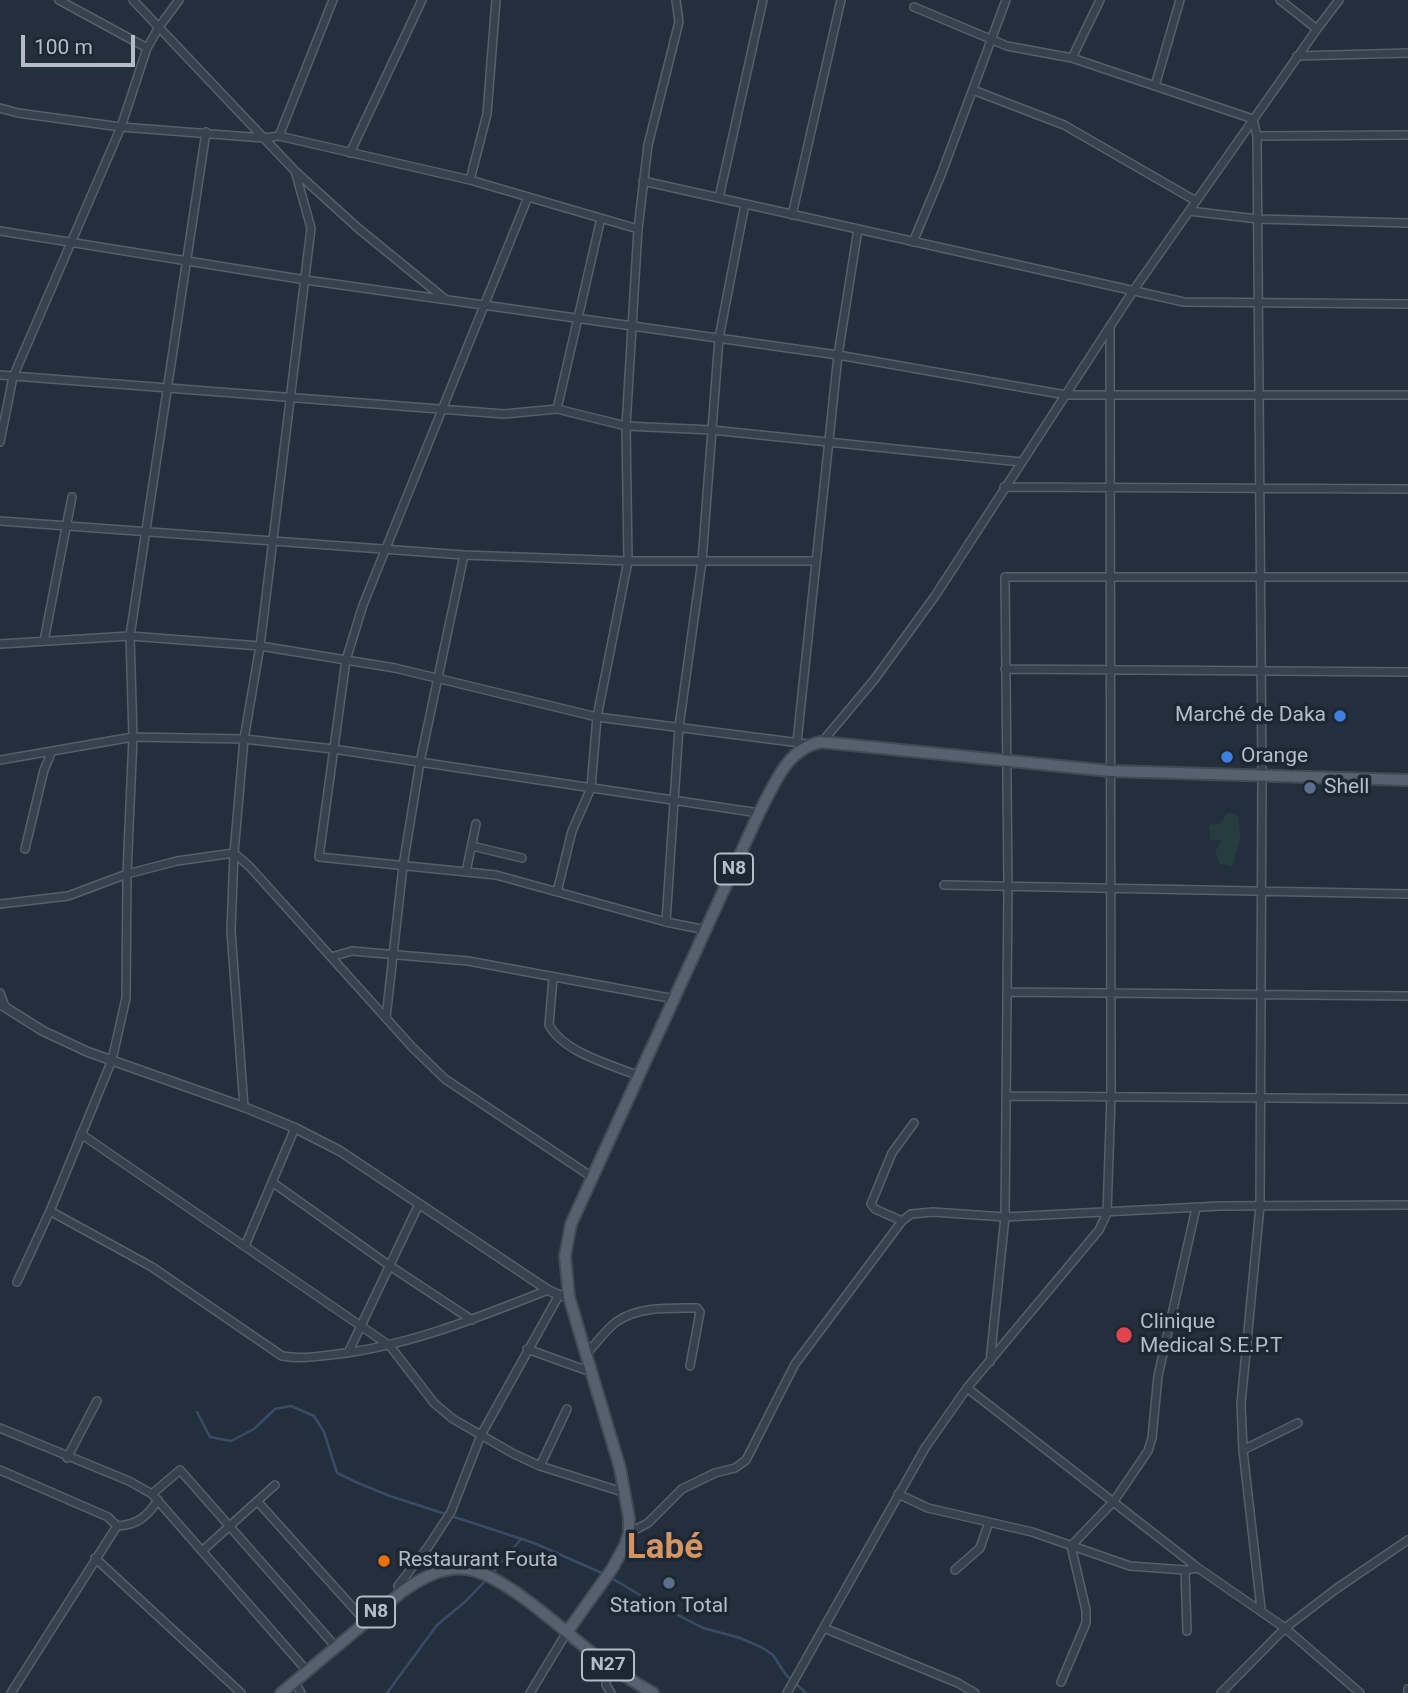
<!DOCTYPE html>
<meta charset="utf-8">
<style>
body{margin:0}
#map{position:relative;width:1408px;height:1693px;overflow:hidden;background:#242f3e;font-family:Roboto,sans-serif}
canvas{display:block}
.scale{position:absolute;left:21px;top:35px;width:114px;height:32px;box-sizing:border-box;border:4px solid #b4bcc9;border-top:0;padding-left:9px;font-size:21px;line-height:24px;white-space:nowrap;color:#b4bcc9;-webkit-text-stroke:5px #1d2633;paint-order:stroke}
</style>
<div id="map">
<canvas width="1408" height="1693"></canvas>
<div class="scale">100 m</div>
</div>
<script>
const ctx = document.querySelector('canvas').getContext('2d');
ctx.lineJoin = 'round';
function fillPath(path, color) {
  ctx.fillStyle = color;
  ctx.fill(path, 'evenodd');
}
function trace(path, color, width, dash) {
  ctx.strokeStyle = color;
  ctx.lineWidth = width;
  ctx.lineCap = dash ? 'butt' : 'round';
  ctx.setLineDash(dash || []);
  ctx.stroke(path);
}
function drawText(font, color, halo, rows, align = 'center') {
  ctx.font = font + ' Roboto,sans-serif';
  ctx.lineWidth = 7;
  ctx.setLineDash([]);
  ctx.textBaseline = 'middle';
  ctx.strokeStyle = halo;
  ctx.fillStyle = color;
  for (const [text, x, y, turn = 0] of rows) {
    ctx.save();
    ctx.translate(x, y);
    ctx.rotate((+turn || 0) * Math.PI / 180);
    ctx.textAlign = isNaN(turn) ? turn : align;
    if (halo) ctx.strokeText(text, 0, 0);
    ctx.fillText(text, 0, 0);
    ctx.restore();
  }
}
const green = new Path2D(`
 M1231 812 1239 817 1240 839 1232 867 1220 864 1215 853 1221 840H1210L1209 825 1221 823 1226 814Z`);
const stream = new Path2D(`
 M197 1412 210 1437 231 1441 254 1429 275 1409 291 1406 314 1416 324 1432 337 1473 358 1483 390 1496 534 1543 604 1574
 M492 1574 521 1539
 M610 1577 643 1597 703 1628 740 1638 761 1647 773 1655 786 1675 806 1693
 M387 1693 437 1625 466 1601 487 1579`);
const minor = new Path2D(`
 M59 0 147 48
 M133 0 295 171 359 229 445 299
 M1280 0 1317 29
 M914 7 1007 46 1072 58 1253 119 1257 136 1262 776 1260 1206 1241 1404 1243 1450 1261 1609
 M1297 56 1408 53
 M1072 58 1100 0
 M1155 86 1180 0
 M973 90 1064 125 1196 201
 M0 108 18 113 121 127 263 138 279 136 470 180 638 229
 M279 136 333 0
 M1257 136 1408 135
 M350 153 422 0
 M470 180 487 114 496 0
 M643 181 1184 302 1408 304
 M528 197 363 605 346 660 319 857 496 875 666 922 706 930
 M719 198 763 0
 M1189 211 1258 219 1408 223
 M792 215 841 0
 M0 231 306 280 838 355 1066 395H1408
 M913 242 941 175 1006 0
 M0 375 504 414 557 409 626 426 712 430 1021 462
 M557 409 601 218
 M0 442 13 377 121 127 147 48 159 27 179 0
 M1004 487 1408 489
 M0 521 464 555 628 561H816
 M44 641 72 497
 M0 644 130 636 260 646 395 668 597 717 808 744
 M1005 669 1408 672
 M797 742 838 355 858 229
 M822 742 874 680 935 596 1133 291 1317 29 1339 0
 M0 760 133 737 244 739 333 749 759 813
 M472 846 522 858
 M25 849 44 770 52 751
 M466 872 476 824
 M944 885 1408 894
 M557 892 572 831 591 788 597 717 628 561 626 426 638 229 648 145 679 22 676 0
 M0 904 68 896 127 874 177 861 234 853 250 867 412 1047 445 1079 592 1177
 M666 922 679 727 702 561 719 338 745 204
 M331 957 352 951 468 961 675 999
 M553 978 549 1025C564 1053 610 1064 639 1076
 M1007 992 1408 996
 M0 993 5 1007
 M386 1018 403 866 420 762 464 555
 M1006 1096 1408 1099
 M244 1107 231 931 234 853 244 739 260 646 311 228 295 171
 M81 1134 390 1346 434 1403 453 1419 514 1454 540 1466 626 1493
 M272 1182 390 1266 472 1320
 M50 1211 152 1267 282 1356C299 1359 313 1357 330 1355 406 1347 477 1318 548 1290
 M902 1221 875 1209 871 1204 892 1153 914 1123
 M245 1246 295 1128
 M17 1282 50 1211 112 1060 126 998 127 874 133 737 130 636 206 132
 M527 1349 591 1372
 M348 1353 419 1204
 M586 1355C595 1344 605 1331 616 1322 639 1306 670 1308 697 1308L700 1312 690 1366
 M990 1362 1005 1217 1008 887 1005 577H1408
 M967 1388 1198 1568 1285 1628 1360 1693
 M0 1428 129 1481 152 1494 307 1671
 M1243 1450 1298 1423
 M67 1458 97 1401
 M540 1466 567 1409
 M0 1470 108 1517 117 1526C137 1525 147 1517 158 1500
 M152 1494 180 1470 335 1646
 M898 1494 928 1508 1032 1532 1130 1566 1185 1570 1198 1568
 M258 1502 365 1621
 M629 1533 648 1523 682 1489 715 1473 735 1468 746 1460 795 1364 902 1221 911 1214 933 1212 1005 1217 1220 1206 1408 1205
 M202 1551 275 1485
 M95 1558 241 1693
 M955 1570 980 1548 989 1522
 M1185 1570 1187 1631
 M403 1591 398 1586 428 1547 451 1512 481 1435 559 1295
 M824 1628 958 1683 975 1693
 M607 1664 606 1685 611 1693
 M295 1682 301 1693
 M1061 1682 1086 1623V1610L1071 1546 1114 1501 1148 1451 1152 1438 1158 1376 1196 1208
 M11 1693 117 1526
 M530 1693 567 1632
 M787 1693 925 1448 967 1388 1099 1230 1107 1213 1111 1097 1110 326
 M1221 1693 1285 1628 1336 1589 1408 1540
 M1408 1693V1689`);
const tertiary = new Path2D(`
 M0 1004 43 1031 88 1052 244 1107 295 1128 340 1151 548 1290 559 1295 569 1297`);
const primary = new Path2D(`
 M567 1632 612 1569 625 1545 629 1533V1518L620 1468 569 1297 565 1256 571 1224 759 813C774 785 787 748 821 742L1110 771 1408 780
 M281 1693 403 1591C422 1578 443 1566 467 1569 509 1576 571 1639 608 1665 622 1675 638 1684 653 1693`);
const markers = [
 [1340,716,7,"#3f7fe0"],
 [1227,757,7,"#3f7fe0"],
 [1310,788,7,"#5c6f8a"],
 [1124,1335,9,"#e0444e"],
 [384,1561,7,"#e8710a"],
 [669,1583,7,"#5c6f8a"]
];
const shields = [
 [734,869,38],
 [376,1612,38],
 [608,1665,52]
];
const shieldNames = [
 ["N8",734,869],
 ["N8",376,1612],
 ["N27",608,1665]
];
const poiNames = [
 ["Marché de Daka",1326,716,"right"],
 ["Orange",1241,757],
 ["Shell",1324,788],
 ["Clinique",1140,1323],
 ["Medical S.E.P.T",1140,1347],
 ["Restaurant Fouta",398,1561],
 ["Station Total",669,1607,"center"]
];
const townNames = [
 ["Labé",665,1549]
];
fillPath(green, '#263c3f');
trace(stream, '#394c67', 2.5);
trace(minor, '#565f6c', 10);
trace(tertiary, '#565f6c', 11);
trace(primary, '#414a57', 14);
trace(minor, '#38414e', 7);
trace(tertiary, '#38414e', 8);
trace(primary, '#56606e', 10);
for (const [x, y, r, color] of markers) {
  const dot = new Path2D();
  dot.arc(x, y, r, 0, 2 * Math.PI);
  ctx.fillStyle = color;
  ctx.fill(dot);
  trace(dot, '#1d2633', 2.5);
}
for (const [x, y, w] of shields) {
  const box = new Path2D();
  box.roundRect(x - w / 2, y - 15.5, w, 31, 5);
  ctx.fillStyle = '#1d2633';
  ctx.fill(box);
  trace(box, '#b4bcc9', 2);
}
drawText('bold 19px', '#b4bcc9', null, shieldNames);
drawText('21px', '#b4bcc9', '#1d2633', poiNames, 'left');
drawText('bold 35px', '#d59563', '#1d2633', townNames);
</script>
